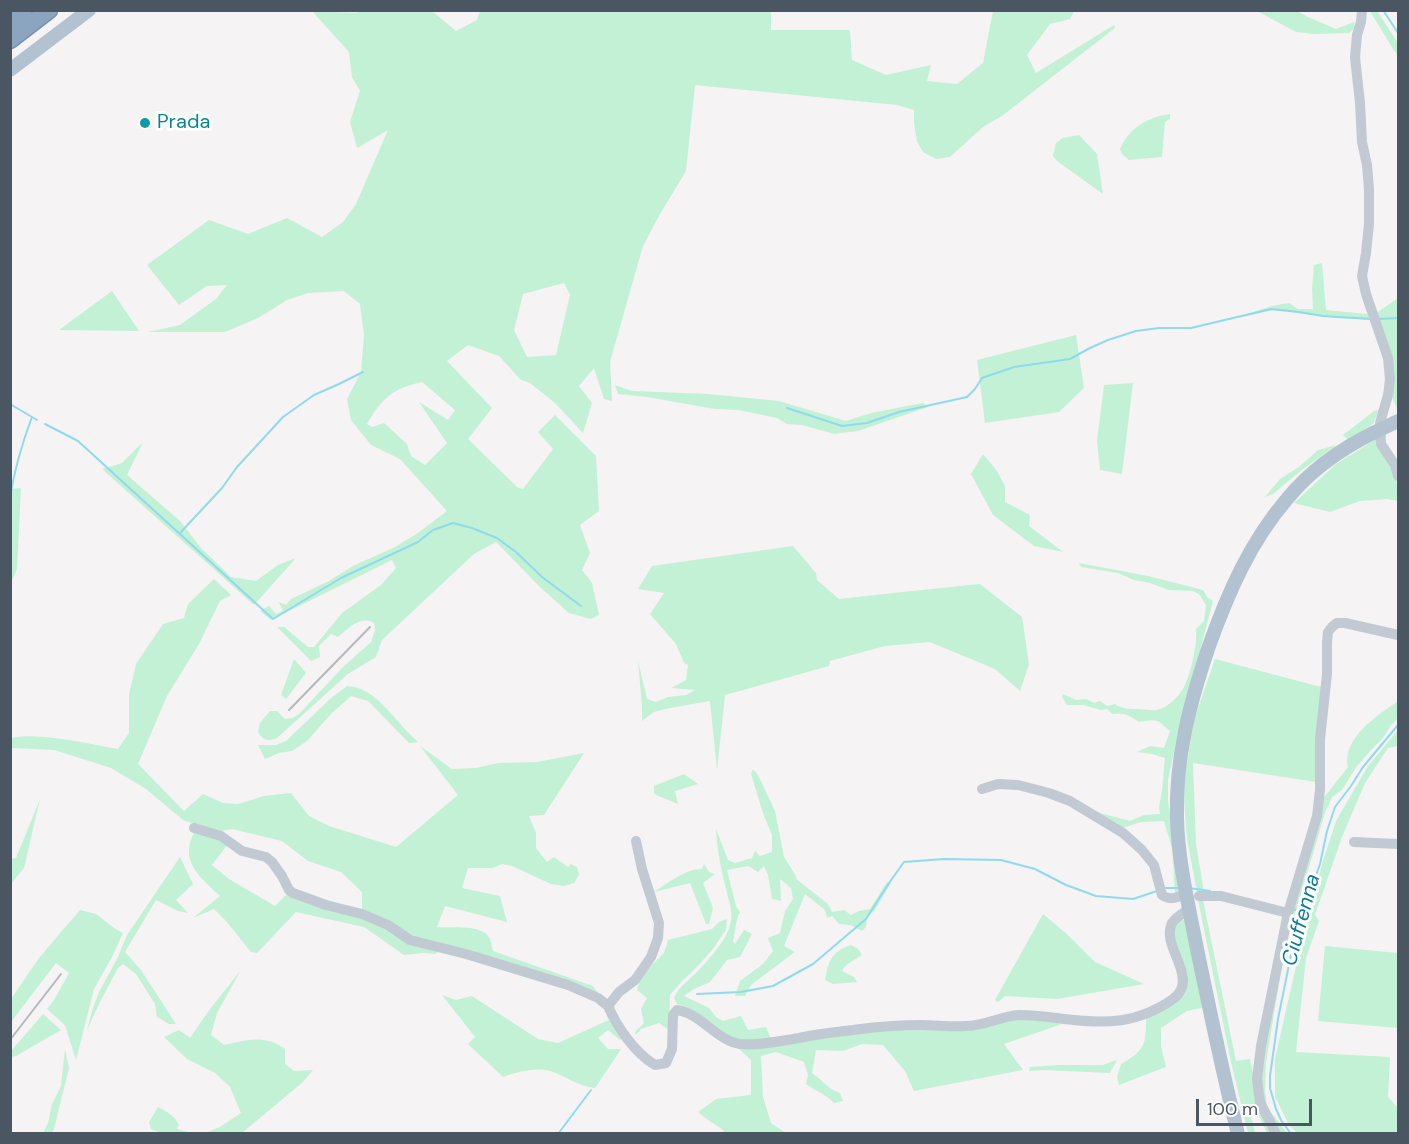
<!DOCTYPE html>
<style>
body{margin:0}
#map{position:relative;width:1409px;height:1144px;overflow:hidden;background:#f5f3f3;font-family:"DM Sans",sans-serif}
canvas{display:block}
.frame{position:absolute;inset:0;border:12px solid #4a5661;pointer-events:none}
.scale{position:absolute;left:1196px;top:1099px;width:116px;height:27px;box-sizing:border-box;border:3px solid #4a5661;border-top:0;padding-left:8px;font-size:18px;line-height:21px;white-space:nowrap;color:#4a5661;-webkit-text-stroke:4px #fff;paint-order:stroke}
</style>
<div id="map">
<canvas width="1409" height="1144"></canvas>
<div class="frame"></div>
<div class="scale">100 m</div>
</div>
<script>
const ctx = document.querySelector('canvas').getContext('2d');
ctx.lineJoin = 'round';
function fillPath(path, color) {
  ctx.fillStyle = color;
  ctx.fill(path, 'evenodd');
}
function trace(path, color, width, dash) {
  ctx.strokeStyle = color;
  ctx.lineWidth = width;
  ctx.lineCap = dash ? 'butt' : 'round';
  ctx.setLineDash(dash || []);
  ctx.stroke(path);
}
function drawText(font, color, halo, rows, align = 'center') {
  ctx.font = font + ' "DM Sans",sans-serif';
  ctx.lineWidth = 6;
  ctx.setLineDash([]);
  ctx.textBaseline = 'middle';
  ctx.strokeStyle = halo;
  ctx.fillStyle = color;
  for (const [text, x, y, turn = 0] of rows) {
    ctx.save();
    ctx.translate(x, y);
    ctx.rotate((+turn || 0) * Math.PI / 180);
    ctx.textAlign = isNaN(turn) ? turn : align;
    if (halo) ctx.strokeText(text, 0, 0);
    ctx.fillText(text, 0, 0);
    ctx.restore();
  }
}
const green = new Path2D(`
 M360 10 432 11 456 31 477 20 480 11H771V30H850L852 60 886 75 931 65 927 81 957 84 983 63 993 11H1074L1070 19 1050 24 1027 55 1036 73 1114 25 1115 28 1002 116 983 127 950 157 936 159 923 152 917 142 914 123V110L897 105 695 85 686 171 660 214 643 246 610 362 612 401 604 399 594 368 579 386 592 403 583 433 555 403 530 383 521 380 499 356 468 345 447 361 492 408 468 439 517 487 523 489 553 449 538 432 555 415 596 456 599 511 580 525 590 553 582 570 592 583 599 615 591 619 569 613 540 587 496 542 474 554 382 640 376 657 348 674 277 738C267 742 263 740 258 732L260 723 270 711H277L285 719 293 718 300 713 342 668 371 642 375 630 374 623C360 615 348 629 338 637L331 634 319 646 320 657 311 661 277 627H284L308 647H314L342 613 381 585 396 568 392 560 271 620 260 611 269 606 276 614 283 611 279 602 286 605 291 599 327 582 353 566 393 548 418 533 447 511 400 459 371 445 351 420 347 399 361 372 364 335 360 304 344 291 308 293 287 300 258 318 225 332H148L180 325 216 299 227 285 207 286 179 305 147 265 209 220 248 234 287 218 322 237 343 222 356 204 388 130 357 148 350 122 360 91 352 77 349 52 312 11 356 13ZM564 283 570 295 556 355 527 357 514 330 523 294ZM422 382 455 410 448 420 419 402 447 443 425 465 411 456 407 444 384 423 372 427 367 424C382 398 392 389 422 382Z
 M1257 11H1297L1308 17 1336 29 1354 22 1355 28 1349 33 1313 34 1296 32Z
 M1370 11H1377L1398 43V56L1393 49Z
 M1170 114V119L1165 122 1162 157 1129 160 1122 154 1120 149C1129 128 1148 117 1170 114Z
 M1079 135 1097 154 1103 194 1057 161 1053 156 1056 143 1063 138Z
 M1322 263 1326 310 1367 314 1371 320 1335 318 1274 310 1238 318C1255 311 1271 305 1289 303L1298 309H1313L1312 288 1314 265Z
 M112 291 139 331 59 330Z
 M1398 298V411L1391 395 1375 314Z
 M1076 335 1084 388 1059 412 985 423 977 360Z
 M1133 383 1122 474 1100 470 1097 441 1104 385Z
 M615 385 632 391 708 394 779 401 846 421 871 413 923 403 928 407 858 431 834 434 802 425 787 424 777 418 739 410 715 409 647 397 618 394Z
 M1379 410 1373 424 1348 440 1343 435 1374 411Z
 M1378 438C1391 462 1398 472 1398 501L1387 499 1360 501 1330 512 1294 503 1336 464Z
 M143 442 127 475 180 521 201 548 231 577 256 581 278 565 296 558 254 605 102 469 122 463Z
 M1337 445 1303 469 1273 494 1265 497 1280 479 1299 467 1318 450Z
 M983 454 997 471 1005 486V502L1030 515 1029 526 1063 552 1034 546 993 515 971 474Z
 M21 488 17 569 11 583V489Z
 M793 546 816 573 817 580 839 599 912 591 980 584 1022 617 1029 664 1020 691 995 669 930 642 885 646 830 661 829 666 725 695 717 770 710 701 665 709 654 712 642 721V706L638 661 647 699 656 702 668 697 686 695 695 690 671 688 686 680 688 665 684 663 676 644 650 614 664 593 638 589 652 566Z
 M1079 563 1148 576 1203 590 1207 597 1213 601 1177 738 1168 780V801L1182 893 1175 894 1172 848 1164 821 1141 822 1120 829 1089 810 1130 821 1144 815 1160 814 1159 807 1162 791 1165 758 1152 754 1137 752 1150 746 1164 748 1170 731C1157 719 1157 719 1139 722 1130 715 1123 712 1112 714L1107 709 1101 710 1083 705H1067L1062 697 1063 694 1076 700 1086 699 1094 703 1100 701 1107 706 1115 704C1122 709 1130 709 1138 709 1144 709 1152 711 1157 710 1167 708 1178 697 1183 689 1190 677 1198 643 1196 629L1204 621 1206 605 1199 594 1193 591 1169 590 1150 583 1134 580 1118 573 1081 567Z
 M214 579 231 595 220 601 199 644 167 696 138 764 184 811 203 794 223 803 238 804 264 796 291 793 309 816 329 826 396 847 458 795 420 746 452 769 476 768 498 763 537 762 584 753 544 815 529 816 536 833V848L547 862 554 857 568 867 571 864 577 867 579 875 574 883 564 886 551 884 512 866 502 864 493 868H468L462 888 500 896 507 922 445 906 437 927C450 928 481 924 489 937 491 941 492 947 493 951L593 986 600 996 412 937 362 911V892L341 872 308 861 282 841 232 829 217 832 183 820 146 789 111 768 54 750 11 748V738C42 732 86 744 118 749L129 733V695L136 664 163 624 184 618 188 604Z
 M294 659 306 673 286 699 281 695Z
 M1215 659 1321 687 1316 782 1193 763 1196 844 1204 892 1197 893 1187 839 1183 788 1194 720Z
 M347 686C369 687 384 706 398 721 404 729 411 735 418 742L409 743 368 701 351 696 331 714 307 741 292 751 279 753 265 759 258 745H276L286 741 330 699Z
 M1398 701V718L1392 724 1383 738 1371 750 1357 766 1342 790 1332 797 1325 813 1285 948 1266 1062 1265 1090 1267 1107 1287 1133H1280L1262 1102 1259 1079 1282 947 1322 800 1348 767C1341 739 1378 715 1398 701Z
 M1398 730V746L1388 748 1365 783 1342 837 1315 915 1319 921 1306 958 1296 1052 1390 1057 1388 1097 1398 1108V1133H1297L1289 1125 1275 1097V1059L1304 931 1322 864 1336 821 1368 766Z
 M753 769 758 775 775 811 784 857 796 876V879L828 904 832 912 844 910 851 915 859 911 870 909 887 882 891 883 875 910 867 918 866 927 862 931 850 925 839 924 832 916 827 918 825 910 805 894 784 946 795 952 751 985 745 996H735L740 981 763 964 773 951 768 938 780 933 785 911 793 899 791 888 780 879 781 901 772 899 768 875 764 866 758 872 748 866 727 870 736 906 740 912C735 921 736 931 733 941L735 944 744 930 752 934 740 957 727 960 710 982 694 989 684 996 709 1008 716 1017 723 1021 741 1016 748 1030 766 1027 771 1039C763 1040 745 1044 737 1042 716 1035 701 1009 677 1004L674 998C678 987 690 979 698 971 711 957 728 939 731 921 733 911 728 898 726 889 721 869 717 850 716 829L728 860 735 863 752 858 755 851 760 856 772 852V835L764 816 751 774Z
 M684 774 698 784 675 791 678 804 656 795 654 793V786Z
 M40 799 24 868 11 884V859L16 858Z
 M195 831 228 844 212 865 229 879 275 906 287 894 361 916 438 952 435 954 423 953 404 955 364 927 296 912 257 953 251 952 226 921 214 909 193 918 220 896C200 877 178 861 195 831Z
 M180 857 193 884 176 900 188 913 178 911 156 900 125 952 141 970 176 1024H169L157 1017 155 1004 136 974 123 964 118 968 100 1002 87 1030 93 1008 99 992 117 959 127 935Z
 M704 864 709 872 715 874 703 883 713 908 709 924H706L690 883 654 892C668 883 685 869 702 869Z
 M1198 900H1203L1236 1061 1250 1059 1254 1078 1273 1133H1267L1256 1110 1250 1112 1255 1133H1248L1231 1062Z
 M80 910 96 914 114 928 123 933 112 957 94 989 76 1060 65 1025 47 1009 54 1000 69 973 56 963 11 1022V999L39 958Z
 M1043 914 1068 935 1095 962 1144 984 1057 999 1005 996 998 1002 995 1000Z
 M727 919 726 930 712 950 696 968 682 981 670 995 669 1030 659 1023 641 1029 636 1035 635 1032 644 1023 641 1009 647 998 637 990 640 980 649 968 664 953 668 940 712 929 719 922Z
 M1182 920H1187L1206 1007 1187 1011 1161 1028V1046L1166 1067 1119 1085 1117 1077 1121 1064C1146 1050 1146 1044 1146 1017L1179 997 1174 942V927Z
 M851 945 858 949 862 955C854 961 847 962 842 971L854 977 857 982 833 984 825 980C829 960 831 952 851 945Z
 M1325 946 1398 953V1028L1318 1021Z
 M241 970 217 1013 211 1035 224 1045C247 1040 264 1034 285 1049V1064L294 1071 313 1070 303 1082 242 1133H205L220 1127 241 1113 230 1087 215 1073 187 1059 164 1037 179 1030 190 1038 210 1009Z
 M442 995 456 1000 472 996 538 1039 558 1043 609 1020 623 1038 620 1040 608 1030 598 1038 608 1049H621L595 1088C577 1086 566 1076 550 1071 535 1067 517 1072 503 1077L468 1044 475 1037Z
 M43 1014 61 1030 16 1056 11 1057V1051Z
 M1011 1020H1044L1062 1024 1004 1044 1023 1070 914 1091 905 1071 883 1045 862 1044 843 1051 816 1050 812 1073C824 1081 826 1088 840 1093L843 1101 834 1103C826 1094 815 1091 806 1084L808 1075 804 1062 776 1052 761 1056 763 1097 771 1123 786 1133H724L723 1130 704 1117 698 1112 716 1099 751 1095V1060L737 1047 874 1030Z
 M65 1049 69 1068 54 1129 52 1133H43L48 1123 52 1104 61 1086Z
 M1117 1060 1110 1073 1043 1070 1029 1071 1030 1067 1059 1065H1103Z
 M158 1107C167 1112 176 1116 179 1126H178L177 1129 192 1133H161L151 1129 149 1122Z`);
const stream = new Path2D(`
 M1383 10 1398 33
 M1378 319 1398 318
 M10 404 37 420
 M787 408 842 426 867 423 899 412 967 397 975 389 982 378 1014 367 1070 359 1090 348 1108 340 1136 331 1159 328H1191L1271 309 1299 312 1323 316 1372 319
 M45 424 78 441 273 619 341 578 418 542 433 530 453 523 472 528 497 538 516 552 542 577 581 606
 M10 499C14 470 22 444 32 417
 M180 533 222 488 237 467 283 417 314 395 339 384 363 372
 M1165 888H1180
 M1189 888 1210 891
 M1291 909 1303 911
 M697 994 741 992 773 986 813 964 866 919 889 883 904 862 944 859 1001 860 1035 869 1066 885 1096 896 1133 899 1157 891
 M558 1134 591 1090
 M1291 1134 1281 1120 1276 1109 1270 1088V1076L1278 1019 1294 940 1320 864 1327 831 1335 807 1351 786 1363 767 1398 725`);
const minor = new Path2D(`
 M1362 10 1361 22 1357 35 1355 57 1360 103 1362 142 1367 165 1369 189V224L1366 253 1362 276 1366 294 1388 358 1390 379 1388 395 1380 423 1381 444 1395 465 1398 476
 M982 789 998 784 1018 785 1049 793 1070 801 1123 833 1142 850 1154 865 1162 895C1169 900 1174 898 1181 896
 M194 828 221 836 242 851 266 857 272 862 282 876 289 890 293 893 326 905 362 914 388 925 410 940 466 954 568 985 598 998 608 1006
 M636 841 642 869 659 923 658 938 651 957 635 980 619 992 608 1006C617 1027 635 1053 655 1065L666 1063 672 1049 673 1015 677 1010C702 1014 717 1041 740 1044 760 1046 780 1041 799 1038 817 1034 835 1032 853 1030 875 1027 898 1025 921 1025 936 1025 951 1027 966 1026 984 1026 1001 1016 1019 1015 1034 1015 1049 1017 1064 1019 1105 1024 1138 1024 1173 999 1201 978 1160 947 1172 923 1176 917 1183 913 1189 909
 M1354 842 1398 844
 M1199 896H1221L1288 913
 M1276 1134 1260 1102 1257 1079 1261 1046 1288 913 1317 816 1320 790V739L1327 674V642L1328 632 1332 627 1337 623H1345L1398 635`);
const major = new Path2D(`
 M10 70 89 10
 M1238 1134C1222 1071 1209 1007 1196 944 1188 903 1178 860 1177 818 1175 759 1190 702 1209 646 1228 593 1250 542 1287 499 1309 472 1341 449 1373 433`);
const highway = new Path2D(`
 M10 21 24 10
 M10 40 49 10`);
const rail = new Path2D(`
 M289 710 370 627
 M10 1040 61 974`);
const majorBridge = new Path2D(`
 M1373 433 1398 421`);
const markers = [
 [145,123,6,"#0f9aa8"]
];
const cultureNames = [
 ["Prada",157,123]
];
const waterNames = [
 ["Ciuffenna",1302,920,-75]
];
fillPath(green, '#c3f1d5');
trace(stream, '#90daee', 2);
trace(highway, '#7690ad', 19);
trace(minor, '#c1cad2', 10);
trace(major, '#b3c2d1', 14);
trace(highway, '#8ba5c1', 16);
trace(rail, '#b5b8bd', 2);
trace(majorBridge, '#b3c2d1', 14);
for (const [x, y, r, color] of markers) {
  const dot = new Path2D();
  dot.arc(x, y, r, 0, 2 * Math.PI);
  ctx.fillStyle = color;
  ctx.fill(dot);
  trace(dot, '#fff', 2);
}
drawText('20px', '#0d838f', '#fff', cultureNames, 'left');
drawText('italic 21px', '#0c7c9b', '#fff', waterNames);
</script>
